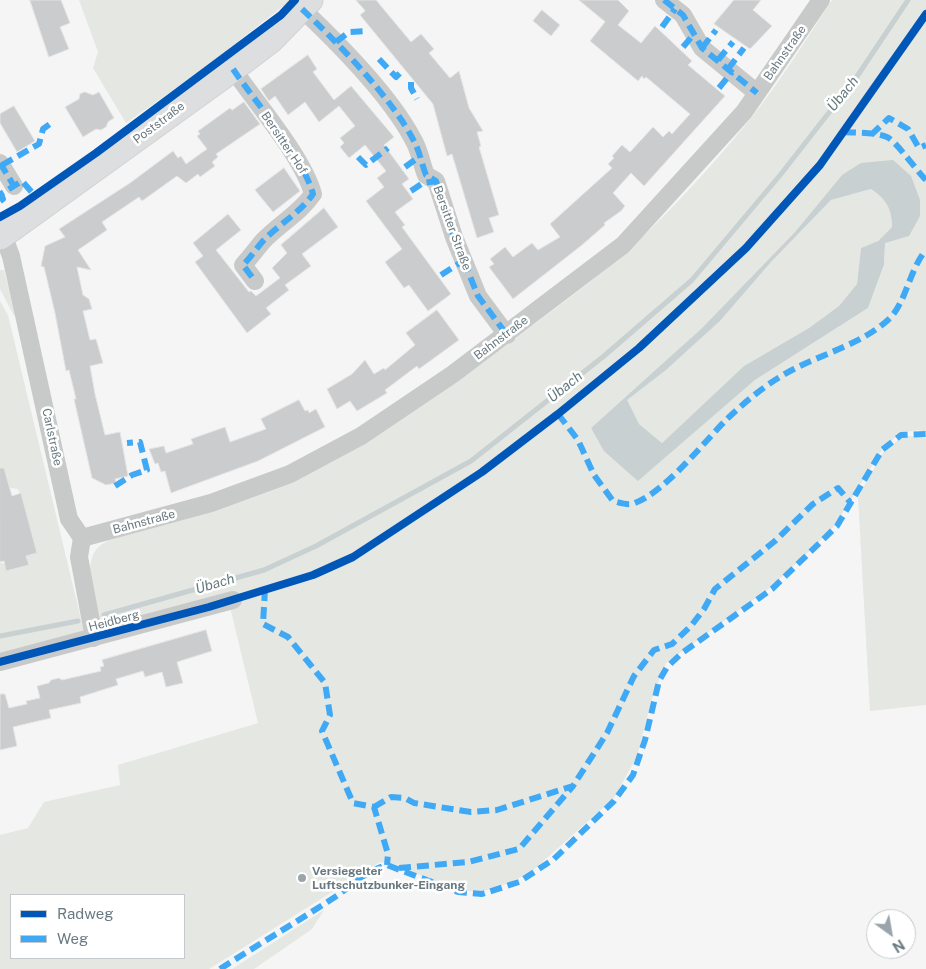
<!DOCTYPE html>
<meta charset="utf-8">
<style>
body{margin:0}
#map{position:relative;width:926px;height:969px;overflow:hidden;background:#f5f5f5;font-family:"Public Sans",sans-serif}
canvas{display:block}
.legend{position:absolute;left:10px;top:894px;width:175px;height:65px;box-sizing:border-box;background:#fff;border:1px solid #c3c9cd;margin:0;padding:6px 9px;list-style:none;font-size:15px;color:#697981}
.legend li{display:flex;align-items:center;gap:10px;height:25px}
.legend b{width:25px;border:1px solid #c3c9cd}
.north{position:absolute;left:866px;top:909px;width:50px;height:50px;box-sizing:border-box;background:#fff;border:1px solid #c3c9cd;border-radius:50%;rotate:148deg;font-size:14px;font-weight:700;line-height:20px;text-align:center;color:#697981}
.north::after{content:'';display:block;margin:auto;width:18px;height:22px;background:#9aa4aa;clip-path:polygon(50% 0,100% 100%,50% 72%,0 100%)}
</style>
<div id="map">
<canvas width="926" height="969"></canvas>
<ul class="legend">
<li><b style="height:6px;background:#0057b8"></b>Radweg</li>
<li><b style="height:6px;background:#3fa9f5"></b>Weg</li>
</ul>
<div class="north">N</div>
</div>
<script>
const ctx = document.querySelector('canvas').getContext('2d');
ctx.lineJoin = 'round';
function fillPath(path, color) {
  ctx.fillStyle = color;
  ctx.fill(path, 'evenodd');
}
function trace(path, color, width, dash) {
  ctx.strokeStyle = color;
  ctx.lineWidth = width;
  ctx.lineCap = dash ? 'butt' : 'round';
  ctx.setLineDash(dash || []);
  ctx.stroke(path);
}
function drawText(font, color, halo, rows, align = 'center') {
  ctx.font = font + ' "Public Sans",sans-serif';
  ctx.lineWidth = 5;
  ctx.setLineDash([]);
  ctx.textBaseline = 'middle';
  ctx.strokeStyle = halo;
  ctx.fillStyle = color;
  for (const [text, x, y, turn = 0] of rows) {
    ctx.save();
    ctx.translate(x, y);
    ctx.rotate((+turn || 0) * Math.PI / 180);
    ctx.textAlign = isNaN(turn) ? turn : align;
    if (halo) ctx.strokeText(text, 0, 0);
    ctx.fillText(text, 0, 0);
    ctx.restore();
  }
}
const green = new Path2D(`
 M79 0H291L198 73 126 123 93 68 98 52Z
 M832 0H926V432L918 430 900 433 882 450 835 525 818 543 771 587 666 663 652 698 637 756 614 798 530 873 506 884 484 891H470L457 889 430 880 400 865 380 862 209 969H0V835L28 828 44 802 120 785 118 765 258 723 230 607 102 631C97 608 84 577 93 555 100 539 122 537 137 532 205 514 272 492 335 460 378 437 419 406 459 378 511 342 563 304 612 264 654 229 702 177 737 135 773 93 802 46 832 0ZM842 175 920 200 885 242 884 266 868 308 755 380 639 480 591 428 702 328 795 232ZM11 895H184V958H11Z
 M871 189C886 199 892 209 892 227L878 241 861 248 857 284 839 306 809 328 744 366 662 443 639 424 626 400 666 370 720 321 771 262 831 200Z
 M0 270H4L16 317 13 314 0 289Z
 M0 301 8 315 85 636 0 658V563L7 564C22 532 34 524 18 489L5 487 0 489Z
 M909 436 926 438V705L870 711 858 497 884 451 902 437Z
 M324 910 312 929 254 969H232Z`);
const water = new Path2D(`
 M893 160 911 176 920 200V216L909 236 885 243 884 265 868 308 755 380 638 481 604 451 591 428 702 328 795 232 842 175 861 163ZM871 189C886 199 892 209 892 227L878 241 861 248 857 284 839 306 809 328 744 366 662 443 639 424 627 400 666 370 720 321 771 262 831 200Z`);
const stream = new Path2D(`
 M104 615 264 570 316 546 471 461 604 356 692 280 781 174 856 78 908 0
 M0 636 78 621`);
const building = new Path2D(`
 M30 0H61L70 23 60 27 69 49 49 57Z
 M356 0H376L411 42 421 34 434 49 429 53 450 78 459 71 469 108 483 131 477 132 481 146 479 147 499 215 489 218 494 232 477 238 452 154 447 156 433 104 360 15 365 11Z
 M579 0H618L629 11 618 25 641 43 655 26 692 61 688 65 725 96 644 186 631 173 613 193 625 206 621 211 604 223 605 225 582 245 513 299 489 267 494 264 490 259 505 247 513 257 532 243 538 250 560 237 550 224 612 168 608 164 614 158 612 156 622 145 630 152 653 127 663 137 669 131 672 134 690 114 646 77 644 79 642 76 638 81 590 41 605 22Z
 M734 0H761L753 10 772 26 750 49 714 24Z
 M542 10 560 25 551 36 533 21Z
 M308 55 317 69 313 72 334 100 351 86 394 137 384 145 409 179 402 184 413 199 395 212 405 225 402 227 451 294 428 311 409 285 404 288 385 262 402 249 366 201 384 187 377 178 386 171 365 145 349 158 340 147 344 143 340 138 355 126 339 106 319 122 305 102 288 115 275 96 269 101 261 89Z
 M85 92 93 95 99 92 114 118 108 122 106 127 101 130 96 129 83 137 65 107 79 99 80 94Z
 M244 102 260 124 216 154 218 157 212 162 215 166 200 177 198 174 186 183 177 176 142 201 139 197 102 222 107 230 78 250 91 270 77 267 83 295 89 299 92 309 83 311 90 340 96 339 103 363 90 366 95 394 105 435 120 432 128 476 115 479 116 483 106 485 92 478 74 399H76L69 370 66 371 55 313 44 267 41 266 45 246 65 237 59 229 130 183 173 151 178 158 181 156 186 164 207 149 197 136 200 134 198 131 230 108 232 110Z
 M14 106 35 141 17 152 0 123V114Z
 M284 168 300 191 273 212 255 190Z
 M324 208 338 227 302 254 311 266 285 285 289 290 266 308 271 314 247 333 195 262 203 256 193 243 228 214 241 230 216 250 249 292 251 291 256 296 280 278 272 268 287 253 281 245Z
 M437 310 459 340 419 369 417 366 385 390 387 393 357 411 350 401 337 409 327 389 352 374 365 360 374 374 384 368 385 370 415 345 406 333Z
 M299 400 305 411 308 410 309 413 316 409 325 427 258 461 171 493 165 471 161 472 158 463 155 464 149 449 164 446 166 453 193 444 191 439 225 427 230 442 266 429 261 419Z
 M0 468H4L12 496 21 493 37 553 26 556 29 565 6 571 4 561 0 562Z
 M206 630 212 651 177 662 183 683 166 687 162 672 145 677 143 671 116 679 118 685 80 697 81 703 49 710 51 718 13 727 17 746 0 750V694H5L9 708 27 704 26 701 40 698 37 686 49 683 51 680 59 678 62 680 101 671 100 667 104 666 102 660Z`);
const street = new Path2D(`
 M664 0 683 15 702 48 757 93
 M302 9C338 43 393 99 415 143 420 153 422 165 426 175L436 181 454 237 478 296 507 335
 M233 69C256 103 303 157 313 194 300 213 279 224 263 241 256 249 251 257 243 265L255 281
 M0 163 14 186
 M3 235 11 256 69 519 82 538 79 557 94 638
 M82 538 211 503 290 474 361 436 453 374 623 245 744 112 821 0
 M0 662 233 600`);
const secondary = new Path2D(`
 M0 237 233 69 271 40 310 0`);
const quiet = new Path2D(`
 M664 0 683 15 702 48 757 93
 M302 9C338 43 393 99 415 143 420 153 422 165 426 175L436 181 454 237 478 296 507 335
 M662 27 675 9
 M336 42 349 32 368 31
 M683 47 694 34
 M702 48 716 30
 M379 59 396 77 401 72
 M718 60 733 42
 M233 69C256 103 303 157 313 194 300 213 279 224 263 241 256 249 251 257 243 265L255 281
 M728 69 744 48
 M411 82V88L417 99
 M719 88 732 72
 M844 132C856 133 875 132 887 137 896 141 916 170 926 180
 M871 135 889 118 908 129 919 148 926 145
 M358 157 366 165 388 148
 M0 163 14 186
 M2 165 39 144 43 129 54 121
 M405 167 419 157
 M411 191 423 183 436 181
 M0 201 3 199 1 194 22 181 35 196
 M441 275 463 261
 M558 414 578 440 594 475 613 501C620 503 629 506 635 503 666 491 703 443 727 419 747 400 770 381 794 369 825 353 861 344 888 320 906 304 909 270 926 250
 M115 486 132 475 147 470 140 442 127 443
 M265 589 263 624 288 637 325 683 330 715 322 731 353 803 374 807 388 854 387 865
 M374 807 391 797 405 798 414 803 471 812 497 810 573 786 607 733 634 676 654 650 672 644 691 626 704 609 715 589 775 541 813 504 838 488 850 502
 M399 868 468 862 519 849 573 786
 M220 969C259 944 300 920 338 895 355 883 366 871 387 865L458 892 482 894 519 882 554 859 614 801 633 775 645 740 659 681 667 667 682 653 772 589 837 526 882 450 901 435 926 434`);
const cycleway = new Path2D(`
 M0 217 20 206 96 153 281 15 295 0
 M0 662 209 607 313 575 353 557 482 472 558 414 639 348 746 248 820 165 926 14`);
const markers = [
 [302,878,5,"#9aa4aa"]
];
const streetNames = [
 ["Bahnstraße",785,53,-55],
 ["Poststraße",159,123,-37],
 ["Bersitter Hof",284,143,56],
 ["Bersitter Straße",452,228,70],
 ["Bahnstraße",501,338,-37],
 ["Carlstraße",52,437,78],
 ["Bahnstraße",144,522,-15],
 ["Heidberg",114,621,-15]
];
const poiNames = [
 ["Versiegelter",312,871],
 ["Luftschutzbunker-Eingang",312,885]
];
const waterNames = [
 ["Übach",843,94,-51],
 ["Übach",565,387,-39],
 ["Übach",215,584,-16]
];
fillPath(green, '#e4e7e2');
fillPath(water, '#c8d0d1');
trace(stream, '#c8d0d1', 5);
fillPath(building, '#cbcccd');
trace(building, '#e4e4e4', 1);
trace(secondary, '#d1d2d2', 27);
trace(street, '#c8caca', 18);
trace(secondary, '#dddedf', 25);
trace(quiet, '#3fa9f5', 6, [12, 6]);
trace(cycleway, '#0057b8', 8);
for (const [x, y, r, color] of markers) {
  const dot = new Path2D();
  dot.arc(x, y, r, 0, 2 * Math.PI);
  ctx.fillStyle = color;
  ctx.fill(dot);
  trace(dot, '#fff', 2);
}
drawText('12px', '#697981', '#fff', streetNames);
drawText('bold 12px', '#697981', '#fff', poiNames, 'left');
drawText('italic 14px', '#657a7d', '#fff', waterNames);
</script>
